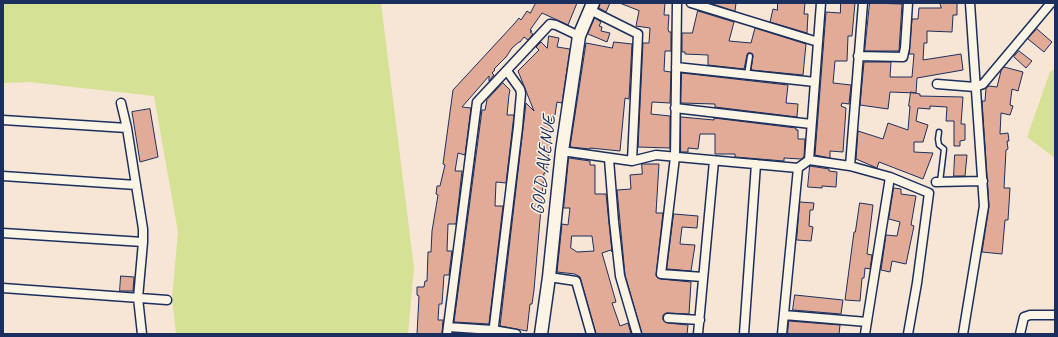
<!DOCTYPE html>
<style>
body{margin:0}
#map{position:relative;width:1058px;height:337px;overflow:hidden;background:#f7e6d5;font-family:Caveat,sans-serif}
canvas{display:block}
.frame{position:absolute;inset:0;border:4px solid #1b2f5e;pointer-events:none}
</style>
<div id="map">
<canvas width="1058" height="337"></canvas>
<div class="frame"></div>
</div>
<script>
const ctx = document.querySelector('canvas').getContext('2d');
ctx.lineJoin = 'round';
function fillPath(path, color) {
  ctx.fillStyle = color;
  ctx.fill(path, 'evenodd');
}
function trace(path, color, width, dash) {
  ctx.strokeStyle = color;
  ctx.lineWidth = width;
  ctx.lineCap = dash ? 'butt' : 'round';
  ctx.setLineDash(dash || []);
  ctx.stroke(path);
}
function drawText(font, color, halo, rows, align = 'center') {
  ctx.font = font + ' Caveat,sans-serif';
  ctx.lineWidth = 3;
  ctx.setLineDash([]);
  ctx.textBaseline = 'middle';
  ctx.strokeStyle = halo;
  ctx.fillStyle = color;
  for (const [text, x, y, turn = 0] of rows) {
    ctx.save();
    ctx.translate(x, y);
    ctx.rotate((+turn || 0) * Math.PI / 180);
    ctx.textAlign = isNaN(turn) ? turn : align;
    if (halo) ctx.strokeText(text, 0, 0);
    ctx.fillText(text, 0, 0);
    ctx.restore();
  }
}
const green = new Path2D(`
 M3 3H381L414 268 408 334H176L172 298 178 232 154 96 29 82 3 83Z
 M1055 69V158L1027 137 1050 72Z`);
const building = new Path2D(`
 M536 3H577L568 25 542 13 530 30 532 31 530 32 533 34 528 40 524 37 520 42H519L512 48 506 57 494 69 495 70 492 73 494 75 489 81V76L462 107 471 108 465 155 458 153 455 171H462L456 224H448L447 251H452L449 275H444L442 304H439L438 320H443L442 334H417L419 296 417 295V287H424L425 281H427L428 252H431L432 231 438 195 436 194 437 186H440L445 165 443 164 453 90 514 24 519 18 521 20 527 11 530 13Z
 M600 3H610L606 12 599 8Z
 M620 3H665L664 15H669L668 29 669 32H671V51H665L664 71 671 72 670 103 652 102 651 114 670 116V148L638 147 643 43H649L650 28 636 26 639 11Z
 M710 3H736L735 11Z
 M778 3H805L804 14H808L807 33 770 22 773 9 777 10Z
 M841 3H855L852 36H848L847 61H835L833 83 851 85 849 104 842 103 841 106 846 108 843 152 830 151V158L815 155 826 12 840 13Z
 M870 3 902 4 899 51H865Z
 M940 3H957V15H953L952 32 927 31V43H924L923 60 961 54 963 70 917 78 916 93 890 92 888 109 860 105 864 62H891L890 77H912L914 54H909L912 19H918L919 8H941Z
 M698 11 734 22 729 41 751 43 755 28 806 44 803 75 751 70 753 56 751 53H748L747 55 744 69 708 65V55L685 54V52H682V33H692Z
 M595 18 601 22 599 26 602 27 601 31 610 33 607 42 588 34Z
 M1037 29 1052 42 1044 52 1028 39Z
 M549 36 559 38 557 47 570 49 562 103 557 102 555 115H552L549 153 546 173H544L534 290 532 304H530L527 331 500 326 526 103 534 111 518 71 539 50 536 47 541 42 547 48Z
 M614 42 632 44 629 99 625 98 620 151 590 148V149L570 147 586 43 612 48Z
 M1019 51 1032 61 1026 68 1014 57Z
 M1004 67 1023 72 1018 91 1012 89 1010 105 1013 106 1010 115 1001 113 1000 134 1008 133 1009 141H1007L1008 149 1006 150 1004 188H1010L1008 220H1005L1002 254 982 252 989 206 982 101H985L986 88 989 86 997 87 1001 71Z
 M682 73 788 85 786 103 798 104 797 117 715 107V104L681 103Z
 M503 83 510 90 509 95 507 115H514L506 183 496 182 495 206H503L489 324 454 322 482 110H485L487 100Z
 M911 92 920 94V96L963 97 961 124H965V140L960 141V146H954V121H946L947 107 930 106V109L918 108 916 121 928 125 923 142H914V152L933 153 923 179 879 162 877 168 856 159 858 131 883 139 888 123 908 130 910 106H909Z
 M150 109 158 157 140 162 132 112Z
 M681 117 714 120V118L796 128V130H798V139H805L804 157 801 159 784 158V161L735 157V154H715V134H700L698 149 688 148V152H681Z
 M955 155H967L965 176H954Z
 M569 158 590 161V165H595V194H606L612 252 611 250 602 253 616 302 612 303 620 326 628 323 631 334H596L580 277 575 274 557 272 562 224 568 225 570 208H564ZM572 236H592L594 251 577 252 571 248Z
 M642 164H659L656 213H663L656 276 661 279 691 282 689 314 666 313 663 315V320L668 323 688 325 687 334H642L625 275 617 190 631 189 630 175 642 174Z
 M810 166 829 169V171L837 172 836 187 822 186V188L808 187Z
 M894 188 901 189V194L916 196 911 225 914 226 906 264 892 261 890 272 881 270 886 235 897 236 900 222 889 219Z
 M800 202 814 203 813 210H810L809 226 813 227 811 241 797 240Z
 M860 203 873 205 867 254 872 255 870 269 865 268 864 278H862L860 301 845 300 854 232H855Z
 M674 214 698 216 697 228 682 227 680 244 695 245 691 271 667 269Z
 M121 276 134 277 133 291H120Z
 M795 295 843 300 841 314 793 310Z
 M789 321 840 325 839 334H788Z`);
const lane = new Path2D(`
 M747 75 750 56
 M939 132 938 139 939 145 944 149 940 182`);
const street = new Path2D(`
 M677 3 675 157 661 274 703 277
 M691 3 818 42
 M590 10 638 34 632 161
 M858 56 903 57 905 48 908 3
 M676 67 815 82
 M937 84 975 87 983 84 1051 3
 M121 103 127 128 143 229V242L138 298 142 334
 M675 108 811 124
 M3 120 127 128
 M562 151 632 161 656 155 798 168 809 160 850 166 890 177 929 193 917 283 908 334
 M609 159 614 222 620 276 637 334
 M809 160 821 3
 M850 166 863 3
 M3 176 136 185
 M936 182 983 181
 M3 233 143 242
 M549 277 576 281 591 334
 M3 288 167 300
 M784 315 867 322
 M668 318 700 320
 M448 327 493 330 516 334
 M447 334 477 102 550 24 556 25 579 36
 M493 334 518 127 521 93 520 89 507 71
 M698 334 714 161
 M744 334 756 164
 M782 334 798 168
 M865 334 890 177
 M963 334 984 206 970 3
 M1020 334 1024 317 1030 315H1055`);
const secondary = new Path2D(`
 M541 334 549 277 562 151 579 36 593 3`);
const streetNames = [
 ["GOLD AVENUE",544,165,-83]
];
fillPath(green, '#d5e194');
fillPath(building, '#e1ab97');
trace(building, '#1b2f5e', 1);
trace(lane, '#1b2f5e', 7);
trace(street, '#1b2f5e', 11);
trace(secondary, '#1b2f5e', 15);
trace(lane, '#fcf5e5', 4);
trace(street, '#fcf5e5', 8);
trace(secondary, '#fcf5e5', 12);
drawText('19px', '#1b2f5e', '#fcf5e5', streetNames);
</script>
